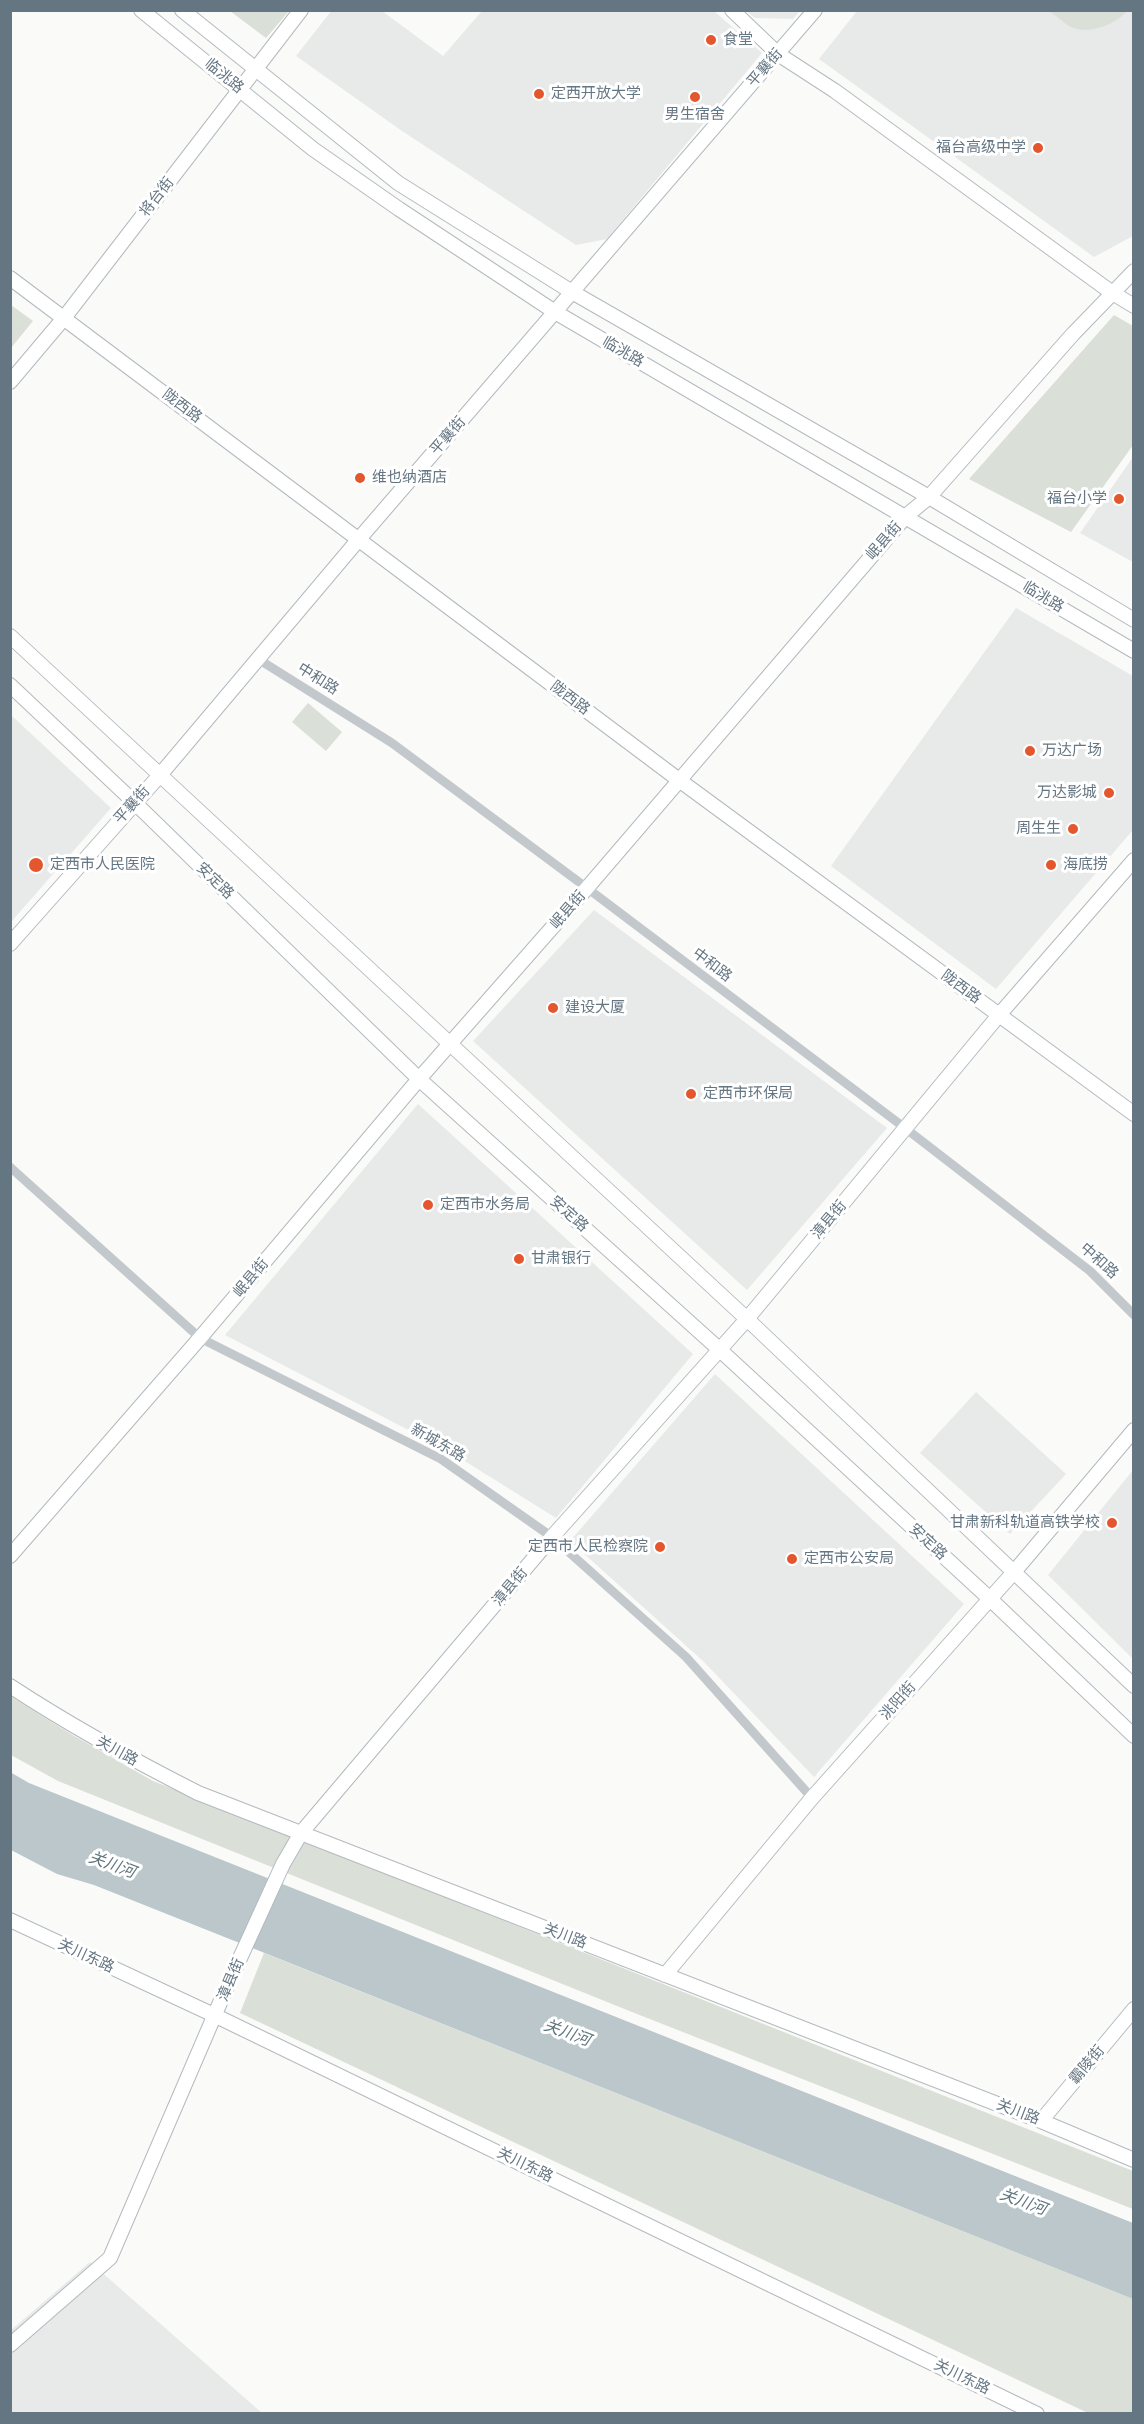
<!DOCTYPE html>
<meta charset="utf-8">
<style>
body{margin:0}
#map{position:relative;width:1144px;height:2424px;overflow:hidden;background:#fafaf8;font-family:"Work Sans",sans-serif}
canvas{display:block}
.frame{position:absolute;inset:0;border:12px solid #657683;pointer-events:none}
</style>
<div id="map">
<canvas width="1144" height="2424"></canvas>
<div class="frame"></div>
</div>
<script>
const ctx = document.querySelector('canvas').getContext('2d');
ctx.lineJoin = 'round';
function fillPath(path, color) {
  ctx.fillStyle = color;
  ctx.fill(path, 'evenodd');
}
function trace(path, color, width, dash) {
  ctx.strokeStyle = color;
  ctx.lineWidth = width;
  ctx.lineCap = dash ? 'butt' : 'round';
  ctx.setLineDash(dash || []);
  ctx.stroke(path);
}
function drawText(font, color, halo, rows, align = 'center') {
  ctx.font = font + ' "Work Sans","Noto Sans SC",sans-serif';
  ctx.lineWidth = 6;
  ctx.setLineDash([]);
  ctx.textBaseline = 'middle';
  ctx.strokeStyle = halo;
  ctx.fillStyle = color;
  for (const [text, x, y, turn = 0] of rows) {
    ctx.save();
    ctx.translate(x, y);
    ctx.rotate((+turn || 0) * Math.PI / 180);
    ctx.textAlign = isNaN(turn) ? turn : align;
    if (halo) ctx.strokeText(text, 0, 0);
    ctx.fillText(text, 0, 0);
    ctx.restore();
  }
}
const built = new Path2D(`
 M332 10 382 11 443 56 482 11H714L762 53 607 239 576 245 402 131 296 56Z
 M746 11H800L793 19 755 18Z
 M857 11H1133V236L1094 257 819 59Z
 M1133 457V562L1080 533Z
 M1016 608 1133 676V830L996 989 831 866Z
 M11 715 111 808 11 922Z
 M594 910 887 1128 747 1290 473 1041Z
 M418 1104 693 1354 556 1518 447 1450 225 1335Z
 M715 1374 964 1604 814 1777 704 1662 570 1541Z
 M976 1392 1066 1474 1010 1534 920 1453Z
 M1133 1470V1659L1048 1575Z
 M90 2262 262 2413H11L10 2331Z`);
const green = new Path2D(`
 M230 11H289L266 38Z
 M1049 11H1127C1115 25 1087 36 1069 26 1062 22 1056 15 1049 11Z
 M11 305 33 321 11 348Z
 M1114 315 1133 326V445L1071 532 969 479Z
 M308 703 342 732 326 751 292 722Z
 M10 1696 71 1734 153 1781 1133 2171V2209L637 2014 58 1781 11 1755Z
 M264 1953 1133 2299V2413H1088L240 2013Z`);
const water = new Path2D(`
 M10 1772 29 1783 1133 2223V2299L94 1885 57 1874 11 1850Z`);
const street = new Path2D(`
 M258 659 392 743 587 888 905 1128 1090 1271 1134 1315
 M10 1167 200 1338 441 1459 552 1537 686 1657 812 1798`);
const secondary = new Path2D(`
 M141 10 313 149 399 209 555 312 1134 651
 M182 10 398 183 572 292 929 497 1134 620
 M732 10 778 54 835 91 1111 292 1134 306
 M10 278 679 780 1134 1114
 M10 382 64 318 301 10
 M10 636 747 1319 1134 1686
 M10 685 134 802 419 1079 720 1350 989 1598 1134 1736
 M10 944 160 775 359 539 815 10
 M10 1556 200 1338 419 1079 587 888 906 516 929 497 1073 334 1134 271
 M10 1686C71 1726 133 1760 198 1793L1041 2121 1134 2160
 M10 1920 216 2016 1037 2414
 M665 1975 812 1798 1014 1572 1134 1430
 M1041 2121 1134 2009
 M10 2345 110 2258 225 1991 283 1864 301 1833 552 1537 747 1319 999 1015 1134 860`);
const markers = [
 [711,40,6,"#e4572e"],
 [539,94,6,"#e4572e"],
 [695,97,6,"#e4572e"],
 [1038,148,6,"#e4572e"],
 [360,478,6,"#e4572e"],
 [1119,499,6,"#e4572e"],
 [1030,751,6,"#e4572e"],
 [1109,793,6,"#e4572e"],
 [1073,829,6,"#e4572e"],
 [36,865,8,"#e4572e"],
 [1051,865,6,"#e4572e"],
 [553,1008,6,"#e4572e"],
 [691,1094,6,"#e4572e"],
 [428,1205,6,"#e4572e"],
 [519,1259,6,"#e4572e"],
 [1112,1523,6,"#e4572e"],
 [660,1547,6,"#e4572e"],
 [792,1559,6,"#e4572e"]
];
const poiNames = [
 ["食堂",723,40],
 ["定西开放大学",551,94],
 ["男生宿舍",695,115,"center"],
 ["福台高级中学",1026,148,"right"],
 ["维也纳酒店",372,478],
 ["福台小学",1107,499,"right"],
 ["万达广场",1042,751],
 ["万达影城",1097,793,"right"],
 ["周生生",1061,829,"right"],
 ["定西市人民医院",50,865],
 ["海底捞",1063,865],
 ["建设大厦",565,1008],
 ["定西市环保局",703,1094],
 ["定西市水务局",440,1205],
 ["甘肃银行",531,1259],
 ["甘肃新科轨道高铁学校",1100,1523,"right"],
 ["定西市人民检察院",648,1547,"right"],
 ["定西市公安局",804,1559]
];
const streetNames = [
 ["平襄街",765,68,-49],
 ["临洮路",224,76,39],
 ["将台街",157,197,-52],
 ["临洮路",623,352,30],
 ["陇西路",182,406,37],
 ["平襄街",448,436,-49],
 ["岷县街",884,541,-49],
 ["临洮路",1043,597,31],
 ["中和路",318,679,32],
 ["陇西路",570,698,37],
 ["平襄街",132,805,-48],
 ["安定路",215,881,44],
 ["岷县街",568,910,-49],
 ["中和路",712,965,37],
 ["陇西路",961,987,36],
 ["安定路",569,1214,42],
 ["漳县街",829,1220,-50],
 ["中和路",1099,1261,42],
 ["岷县街",251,1278,-50],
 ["新城东路",438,1443,30],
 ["安定路",928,1542,43],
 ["漳县街",510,1587,-50],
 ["洮阳街",898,1701,-48],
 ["关川路",117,1751,29],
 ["关川路",565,1936,21],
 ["关川东路",86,1956,25],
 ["漳县街",231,1980,-67],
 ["霸陵街",1087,2065,-50],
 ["关川路",1018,2112,21],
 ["关川东路",525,2165,26],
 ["关川东路",962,2377,26]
];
const waterNames = [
 ["关川河",112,1865,20],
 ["关川河",567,2033,20],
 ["关川河",1023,2202,20]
];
fillPath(built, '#e8e9e9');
fillPath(green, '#dadfd7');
fillPath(water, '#bbc7cb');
trace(secondary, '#b3babf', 16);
trace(street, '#c3c8cc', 9);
trace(secondary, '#fff', 14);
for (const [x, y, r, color] of markers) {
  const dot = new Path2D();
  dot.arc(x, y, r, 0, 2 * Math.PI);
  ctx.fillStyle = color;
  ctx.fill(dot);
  trace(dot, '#fff', 2);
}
drawText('15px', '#657683', '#fff', poiNames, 'left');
drawText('15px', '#657683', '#fff', streetNames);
drawText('italic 16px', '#60757c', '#fff', waterNames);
</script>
